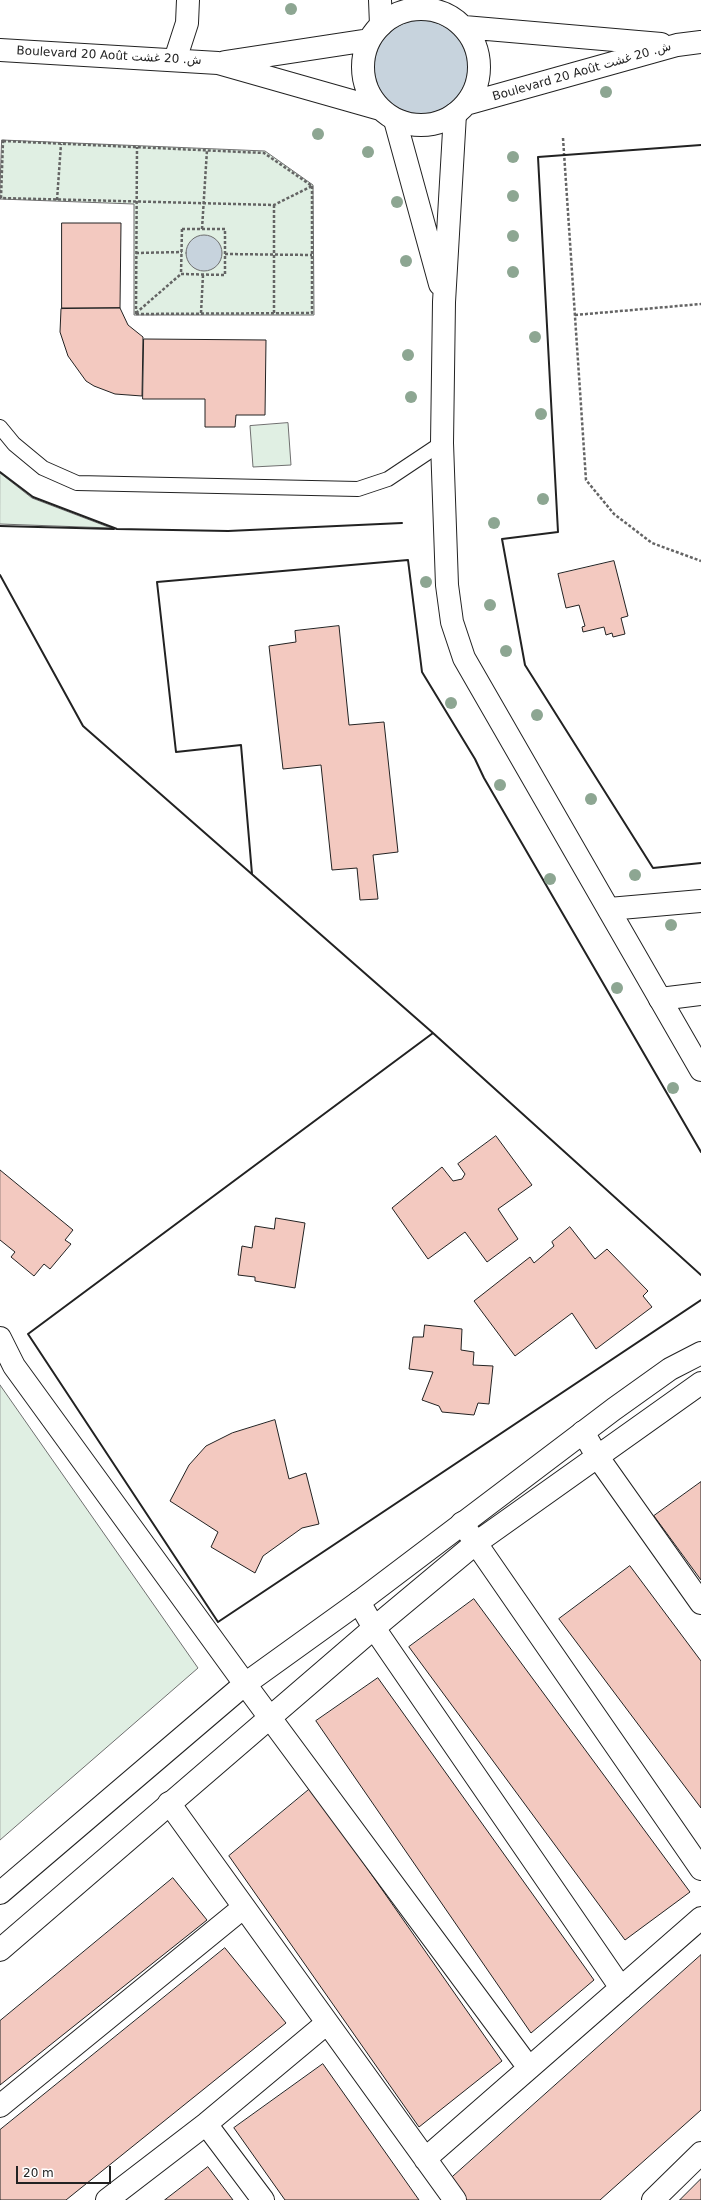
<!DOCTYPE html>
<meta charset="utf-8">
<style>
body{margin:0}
#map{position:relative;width:701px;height:2200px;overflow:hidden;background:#fff;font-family:"DejaVu Sans",sans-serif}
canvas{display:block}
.scale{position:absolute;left:16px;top:2166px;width:95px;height:18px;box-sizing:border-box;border:2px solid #222;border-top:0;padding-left:5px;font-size:12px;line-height:14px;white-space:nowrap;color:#222;-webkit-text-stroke:3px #fff;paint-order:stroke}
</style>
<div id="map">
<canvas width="701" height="2200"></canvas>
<div class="scale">20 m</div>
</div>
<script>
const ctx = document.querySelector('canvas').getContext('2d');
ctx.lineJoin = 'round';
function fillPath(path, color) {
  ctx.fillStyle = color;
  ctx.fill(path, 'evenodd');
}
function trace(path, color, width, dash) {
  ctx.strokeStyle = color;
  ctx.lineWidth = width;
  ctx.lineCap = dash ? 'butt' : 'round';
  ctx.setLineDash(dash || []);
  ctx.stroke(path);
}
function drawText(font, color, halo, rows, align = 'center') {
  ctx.font = font + ' "DejaVu Sans",Cairo,sans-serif';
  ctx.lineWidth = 3;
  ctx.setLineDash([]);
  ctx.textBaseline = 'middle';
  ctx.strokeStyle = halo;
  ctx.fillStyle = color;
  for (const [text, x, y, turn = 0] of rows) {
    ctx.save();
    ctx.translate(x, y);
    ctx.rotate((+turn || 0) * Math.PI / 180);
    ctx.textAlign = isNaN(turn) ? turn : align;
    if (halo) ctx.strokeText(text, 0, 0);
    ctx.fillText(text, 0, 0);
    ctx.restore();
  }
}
const green = new Path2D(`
 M2 140 265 151 313 185 314 315H134V204L0 199Z
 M288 423 291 465 253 467 250 426Z
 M0 473 32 498 111 528 0 524Z
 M0 1385 198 1668 0 1840Z`);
const water = new Path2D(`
 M374 67a47 47 0 1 1 94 0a47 47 0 1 1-94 0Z
 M186 253a18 18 0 1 1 36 0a18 18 0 1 1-36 0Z`);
const building = new Path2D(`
 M62 223H121L120 308H62Z
 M120 308 128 325 143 337 142 396 115 394 94 386 86 381 68 356 60 332 61 309Z
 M144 339 266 340 265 415H236L235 427H205V399H143Z
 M614 561 628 616 621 618 625 634 613 637 612 633 606 635 604 627 583 632 582 627 585 626 579 605 566 608 558 574Z
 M339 626 349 725 384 722 398 852 373 855 378 899 360 900 357 868 332 870 321 765 283 769 269 646 296 642 295 631Z
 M496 1136 532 1185 498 1209 518 1239 487 1262 465 1232 428 1259 392 1208 442 1167 453 1181 462 1179 465 1174 458 1164Z
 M0 1170 73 1230 65 1240 71 1244 50 1269 44 1264 34 1276 11 1257 15 1252 0 1240Z
 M276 1218 305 1223 295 1288 255 1281V1277L238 1275 242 1246 252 1248 255 1226 274 1229Z
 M570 1227 595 1259 607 1249 648 1291 643 1296 652 1307 596 1349 572 1313 515 1356 474 1301 530 1257 534 1263 554 1246 552 1242Z
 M425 1325 462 1329 461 1350 474 1352 473 1365 493 1366 489 1404 478 1403 474 1415 442 1412 439 1406 422 1400 433 1372 409 1369 413 1337H423Z
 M275 1420 289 1479 306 1473 319 1524 302 1528 263 1556 255 1573 211 1547 218 1532 170 1501 189 1465 206 1446 232 1433Z
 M701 1482V1580L654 1516Z
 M630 1566 701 1661V1808L559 1619Z
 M474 1599 690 1892 625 1940 409 1647Z
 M378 1678 594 1980 531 2033 316 1721Z
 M311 1788 502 2061 419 2127 229 1856Z
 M173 1878 207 1920 0 2085V2021Z
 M225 1948 286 2023 66 2200H0V2130Z
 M701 1955V2110L600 2200H465L448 2181Z
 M323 2064 419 2200H285L234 2128Z
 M208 2167 233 2200H165Z
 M701 2179V2200H680Z`);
const path = new Path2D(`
 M563 138 586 480 614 514 652 543 701 561
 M3 141 264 153 312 186 274 205 1 198Z
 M57 200 61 144
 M274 205V314
 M182 229H225V275L181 274Z
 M202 229 207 150
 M136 253 182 252
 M225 254 312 255
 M136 313 181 274
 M201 313 203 275
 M136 314 312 313V186
 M136 314 137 147
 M575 315 701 304`);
const service = new Path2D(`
 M0 427 14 444 43 468 77 483 358 489 388 479 442 443`);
const minor = new Path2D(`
 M380 0 381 25
 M175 60 187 23 188 0
 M609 909 701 901
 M660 999 701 994
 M0 1338 14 1366 245 1684 529 2068
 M583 1432 597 1456 701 1603
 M462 1523 701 1869
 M359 1602 374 1628 621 1988
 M169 1803 455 2200
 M0 2106 244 1907
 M206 2124 263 2200
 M425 2159 701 1918
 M107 2200 206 2124 327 2023
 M653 2200 701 2153`);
const tertiary = new Path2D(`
 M455 114 444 302 442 443 447 585 452 622 464 658 701 1070
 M395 120 440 284
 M0 1893 245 1684 359 1602 614 1409 670 1369 701 1353
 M0 1950 374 1628 476 1543 701 1383`);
const secondary = new Path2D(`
 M363 67a58 58 0 1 1 116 0a58 58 0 1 1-116 0Z
 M464 27 661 44
 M0 50 218 63 380 109
 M225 62 369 40
 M466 104 677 45 701 42`);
const wall = new Path2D(`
 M701 145 538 157 558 532 502 539 525 665 653 868 701 863
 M0 472 33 497 117 529 228 531 402 523
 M0 526 114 529
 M0 575 83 726 433 1033
 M252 874 241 745 176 752 157 582 408 560 422 672 475 759 484 778 701 1152
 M701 1275 433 1033 28 1334 218 1622 701 1300`);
const trees = [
 [291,9],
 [606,92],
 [318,134],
 [368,152],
 [513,157],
 [513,196],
 [397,202],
 [513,236],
 [406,261],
 [513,272],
 [535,337],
 [408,355],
 [411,397],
 [541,414],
 [543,499],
 [494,523],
 [426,582],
 [490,605],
 [506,651],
 [451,703],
 [537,715],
 [500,785],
 [591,799],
 [635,875],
 [550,879],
 [671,925],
 [617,988],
 [673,1088]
];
const streetNames = [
 ["Boulevard 20 Août ش. 20 غشت",109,56,3],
 ["Boulevard 20 Août ش. 20 غشت",582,72,-16]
];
fillPath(green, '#e0efe3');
trace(green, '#6f6f6f', 1);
fillPath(water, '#c7d3dd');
trace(water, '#6f6f6f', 1);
fillPath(building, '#f3c9c0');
trace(building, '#222', 1);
trace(service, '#222', 16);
trace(minor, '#222', 24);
trace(tertiary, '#222', 24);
trace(secondary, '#222', 24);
trace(path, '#646464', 2.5, [3, 2]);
trace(service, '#fff', 14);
trace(minor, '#fff', 22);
trace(tertiary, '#fff', 22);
trace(secondary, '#fff', 22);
trace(wall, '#222', 2);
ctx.fillStyle = '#8da692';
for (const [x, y] of trees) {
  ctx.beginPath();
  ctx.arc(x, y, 6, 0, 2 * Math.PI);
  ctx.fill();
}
drawText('12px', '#222', '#fff', streetNames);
</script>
